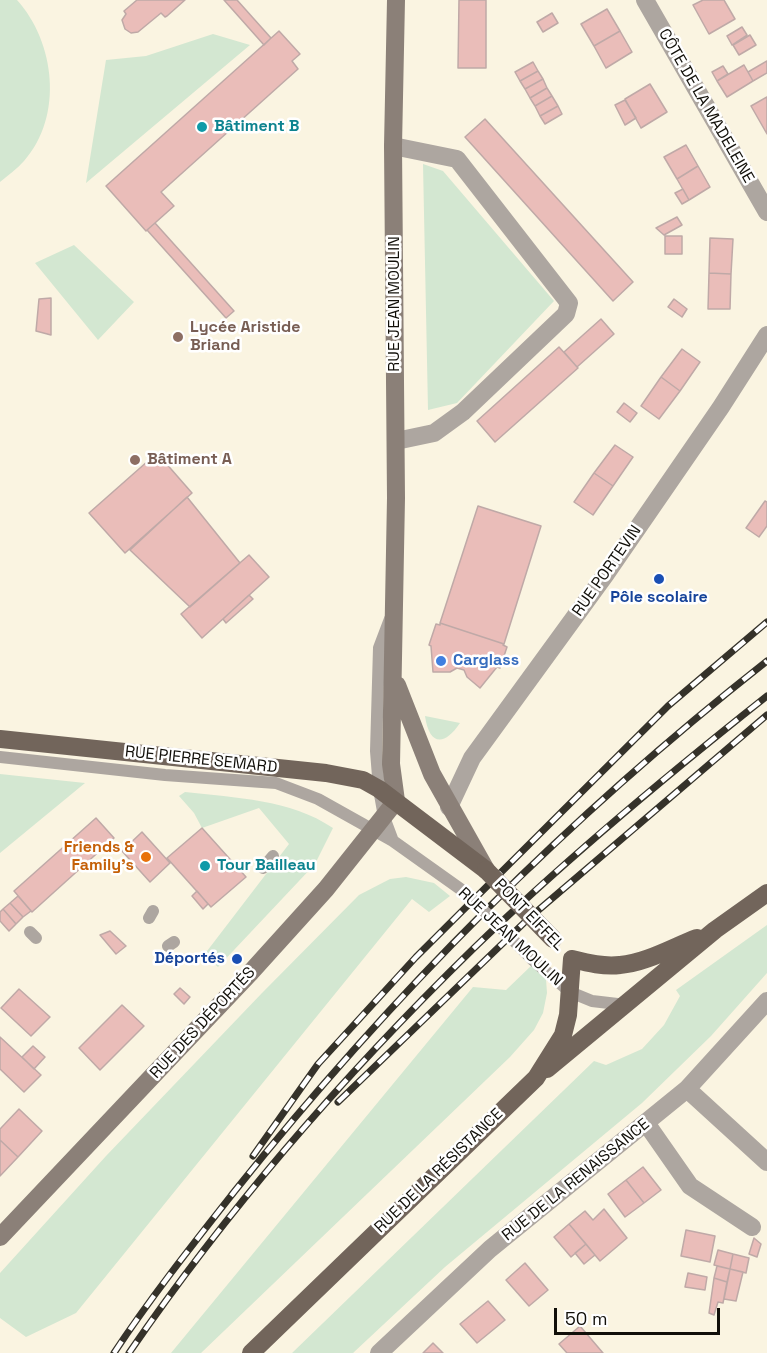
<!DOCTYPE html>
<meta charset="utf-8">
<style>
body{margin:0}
#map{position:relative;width:767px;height:1353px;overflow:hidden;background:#faf4e1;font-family:"Space Grotesk",sans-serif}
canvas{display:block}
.scale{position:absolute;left:554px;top:1308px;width:166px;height:27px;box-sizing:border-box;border:3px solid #110f09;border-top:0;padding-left:8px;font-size:18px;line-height:21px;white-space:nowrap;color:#110f09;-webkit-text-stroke:4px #fff;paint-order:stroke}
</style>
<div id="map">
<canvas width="767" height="1353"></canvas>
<div class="scale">50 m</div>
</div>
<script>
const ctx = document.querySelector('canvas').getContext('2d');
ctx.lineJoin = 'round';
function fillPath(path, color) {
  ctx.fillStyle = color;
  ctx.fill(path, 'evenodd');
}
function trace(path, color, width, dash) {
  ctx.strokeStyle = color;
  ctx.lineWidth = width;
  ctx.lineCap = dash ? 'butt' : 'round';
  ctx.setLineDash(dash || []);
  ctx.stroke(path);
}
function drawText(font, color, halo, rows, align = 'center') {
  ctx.font = font + ' "Space Grotesk",sans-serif';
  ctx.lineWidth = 5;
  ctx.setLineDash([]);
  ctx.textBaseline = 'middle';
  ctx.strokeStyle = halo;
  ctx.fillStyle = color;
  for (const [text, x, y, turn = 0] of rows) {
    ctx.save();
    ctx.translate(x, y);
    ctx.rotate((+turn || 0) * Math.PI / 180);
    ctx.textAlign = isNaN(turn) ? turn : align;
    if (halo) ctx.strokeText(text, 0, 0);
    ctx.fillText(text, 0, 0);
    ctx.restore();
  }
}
const green = new Path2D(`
 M0 0H17C55 42 64 116 24 161 17 169 8 175 0 182Z
 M213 34 250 45 86 183 106 60 146 56Z
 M423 164 443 171 554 301 457 403 428 410Z
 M74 245 134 302 98 340 35 263Z
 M425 716 460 723C444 747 429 745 425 716Z
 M0 774 85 783 0 853Z
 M185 792C236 798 290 799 333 828L315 864 218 967 204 955 289 844 259 808 202 828 194 813 179 796Z
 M406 877 434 883 450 896 429 912 412 899 76 1313 26 1337 0 1318V1273L106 1156 262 993 359 895 390 879Z
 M767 925V973L711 1036 642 1103 445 1267 353 1353H292L594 1061 606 1065 642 1049 664 1025 680 996 676 990Z
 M532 965 546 979 547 993 543 1013 534 1030 510 1057 201 1353H171L473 987 506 990Z`);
const building = new Path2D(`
 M137 0H185L167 16 165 17 161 13 138 32 131 33 125 29 122 20 126 14 124 11Z
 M224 0H237L271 38 264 45Z
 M459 0H486V68H458Z
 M703 0H724L735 19 709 34 693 5Z
 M607 9 620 31 594 46 581 24Z
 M552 13 558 23 543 32 537 22Z
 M742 27 747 35 732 45 727 36Z
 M279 31 300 54 292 61 298 69 161 192 174 206 146 231 106 186Z
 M620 31 632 52 606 68 594 46Z
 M750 35 756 45 739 55 733 45Z
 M767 61V73L753 81 748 72Z
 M533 62 538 71 520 81 515 72Z
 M744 65 753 81 727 97 717 81Z
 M723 66 728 74 717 81 712 72Z
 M538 71 543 79 525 89 520 81Z
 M543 79 547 88 530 98 525 89Z
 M650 84 667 112 641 128 625 99Z
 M547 88 552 96 535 106 530 98Z
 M552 96 558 106 540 116 535 106Z
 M767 97V134L751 106Z
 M625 100 636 118 625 125 615 105Z
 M558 106 562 114 545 124 540 116Z
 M485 119 633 282 613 301 465 137Z
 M686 145 698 166 677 179 664 157Z
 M698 166 710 187 689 200 677 179Z
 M683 189 689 200 682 204 675 193Z
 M677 217 682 225 664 235 656 228Z
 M155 223 234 311 226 318 147 230Z
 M665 236H682V254H665Z
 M710 238 733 239 731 274 709 273Z
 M709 273 731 274 730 309H708Z
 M51 298V335L36 331 39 299Z
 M674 299 687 309 682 317 668 307Z
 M601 319 614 334 577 367 564 352Z
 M559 347 578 368 495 442 477 421Z
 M682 349 700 362 680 391 661 377Z
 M661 377 680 391 659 419 641 406Z
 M624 403 637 413 630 422 617 412Z
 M615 445 633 457 613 486 594 473Z
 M157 453 192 493 125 553 89 513Z
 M594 473 613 486 593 515 574 502Z
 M187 497 240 563 190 607 130 550Z
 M765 501 767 502V526L759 537 746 528Z
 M478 506 541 526 504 644 440 623Z
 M249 555 269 577 202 638 181 614Z
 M249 595 253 599 226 623 223 619Z
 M440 623 504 644 503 645 507 647 500 668 497 667 480 688 467 677 464 670 457 668 450 672H433L431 646 429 645 436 624 440 625Z
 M96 818 114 838 32 912 14 891Z
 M202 828 246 877 211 907 167 858Z
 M142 832 170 863 150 882 122 851Z
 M197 891 208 904 203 909 192 896Z
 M18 896 31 911 23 917 10 903Z
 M10 903 23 917 16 924 3 909Z
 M3 909 16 924 9 931 0 921V912Z
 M110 931 126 946 116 954 100 935Z
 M180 988 190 997 184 1004 174 994Z
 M19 989 50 1017 31 1036 1 1008Z
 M122 1005 144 1026 100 1070 79 1048Z
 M0 1037 41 1075 24 1092 0 1069Z
 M33 1046 45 1057 34 1069 22 1057Z
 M19 1109 42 1131 18 1157 0 1140V1129Z
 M0 1140 18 1157 0 1176Z
 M643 1167 661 1190 644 1203 626 1180Z
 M626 1180 644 1203 625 1217 608 1194Z
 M604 1209 627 1238 600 1261 569 1224 585 1211 593 1220Z
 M569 1224 586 1244 571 1257 554 1237Z
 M686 1230 715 1236 710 1262 681 1256Z
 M754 1238 761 1244 757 1257 749 1254Z
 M586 1244 595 1255 584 1264 575 1253Z
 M718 1250 733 1254 730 1269 714 1265Z
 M733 1254 749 1258 746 1273 730 1269Z
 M525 1263 548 1290 529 1306 506 1280Z
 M717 1266 730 1269 727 1282 714 1278Z
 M730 1269 743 1272 736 1301 724 1299Z
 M688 1273 707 1277 705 1290 685 1287Z
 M714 1278 727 1282 723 1303 718 1302 714 1315 709 1313Z
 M488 1301 505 1320 477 1343 460 1324Z
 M580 1326 603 1353H567L559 1344Z
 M433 1343 443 1353H423Z`);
const lane = new Path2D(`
 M390 619 379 648 376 751 379 789 384 817 393 841
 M0 757 165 775 276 783 318 799 393 841 466 893
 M263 868 273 856
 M149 918 153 911
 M30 932 36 938
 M168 946 174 942
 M533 960 570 992 592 1001 626 1005`);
const street = new Path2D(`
 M645 0 767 212
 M393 146 457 159 569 303 566 314 463 412 434 433 396 441
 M449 807 472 758 606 574 721 407 767 335
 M687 1089 767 1162
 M646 1123 690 1186 752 1227
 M379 1353 490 1249 687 1089 767 1001`);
const secondary = new Path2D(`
 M397 685 432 774 486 870
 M0 1237 251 972 326 889 396 801 391 764 396 498 393 146 396 0`);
const primary = new Path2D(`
 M0 739 326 773 363 780 379 789 486 870
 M572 959C588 963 604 967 620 965 646 963 673 947 697 938
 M547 1069 715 930 767 893
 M251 1353 536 1078 563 1035 568 1015 572 959`);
const rail = new Path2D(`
 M338 1102 528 919 767 715
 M253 1156 318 1064 416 957 668 706 767 622
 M114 1353C151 1297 193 1244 234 1192 390 996 570 816 767 661
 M129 1353C229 1207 347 1072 473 949 566 859 666 776 767 696`);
const laneBridge = new Path2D(`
 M466 893 533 960`);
const primaryBridge = new Path2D(`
 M486 870 553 939`);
const markers = [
 [202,127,6,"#0f9aa8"],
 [178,337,6,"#8d6e63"],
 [135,460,6,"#8d6e63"],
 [659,579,6,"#1a4fb4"],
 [441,661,6,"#3f7fe0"],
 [146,857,6,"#e8710a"],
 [205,866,6,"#0f9aa8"],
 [237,959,6,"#1a4fb4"]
];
const streetNames = [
 ["CÔTE DE LA MADELEINE",706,106,60],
 ["RUE JEAN MOULIN",395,304,-90],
 ["RUE PORTEVIN",607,571,-55],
 ["RUE PIERRE SEMARD",201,760,6],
 ["PONT EIFFEL",529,915,46],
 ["RUE JEAN MOULIN",510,937,43],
 ["RUE DES DÉPORTÉS",203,1023,-47],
 ["RUE DE LA RÉSISTANCE",439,1171,-44],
 ["RUE DE LA RENAISSANCE",576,1180,-39]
];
const cultureNames = [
 ["Bâtiment B",214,127],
 ["Tour Bailleau",217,866]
];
const educationNames = [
 ["Lycée Aristide",190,328],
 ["Briand",190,346],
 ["Bâtiment A",147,460]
];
const transitNames = [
 ["Pôle scolaire",659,598],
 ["Déportés",225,959,"right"]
];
const shopNames = [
 ["Carglass",453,661]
];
const foodNames = [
 ["Friends &",134,848],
 ["Family's",134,866]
];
fillPath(green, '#d3e7d1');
fillPath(building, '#eabdb9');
trace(building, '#bfa9a7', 1.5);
trace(lane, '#ada6a0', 12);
trace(street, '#ada6a0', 18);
trace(secondary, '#8b8078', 18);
trace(primary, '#72655b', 18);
trace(rail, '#35322a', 7);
trace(rail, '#fff', 4.5, [14]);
trace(laneBridge, '#ada6a0', 12);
trace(primaryBridge, '#72655b', 18);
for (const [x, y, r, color] of markers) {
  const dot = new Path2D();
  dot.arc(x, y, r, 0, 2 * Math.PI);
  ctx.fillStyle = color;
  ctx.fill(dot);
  trace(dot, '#fff', 2);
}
drawText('16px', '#110f09', '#fff', streetNames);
drawText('bold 16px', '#0d838f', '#fff', cultureNames, 'left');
drawText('bold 16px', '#785e54', '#fff', educationNames, 'left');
drawText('bold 16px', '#164399', '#fff', transitNames);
drawText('bold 16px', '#366cbe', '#fff', shopNames, 'left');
drawText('bold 16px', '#c56008', '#fff', foodNames, 'right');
</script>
